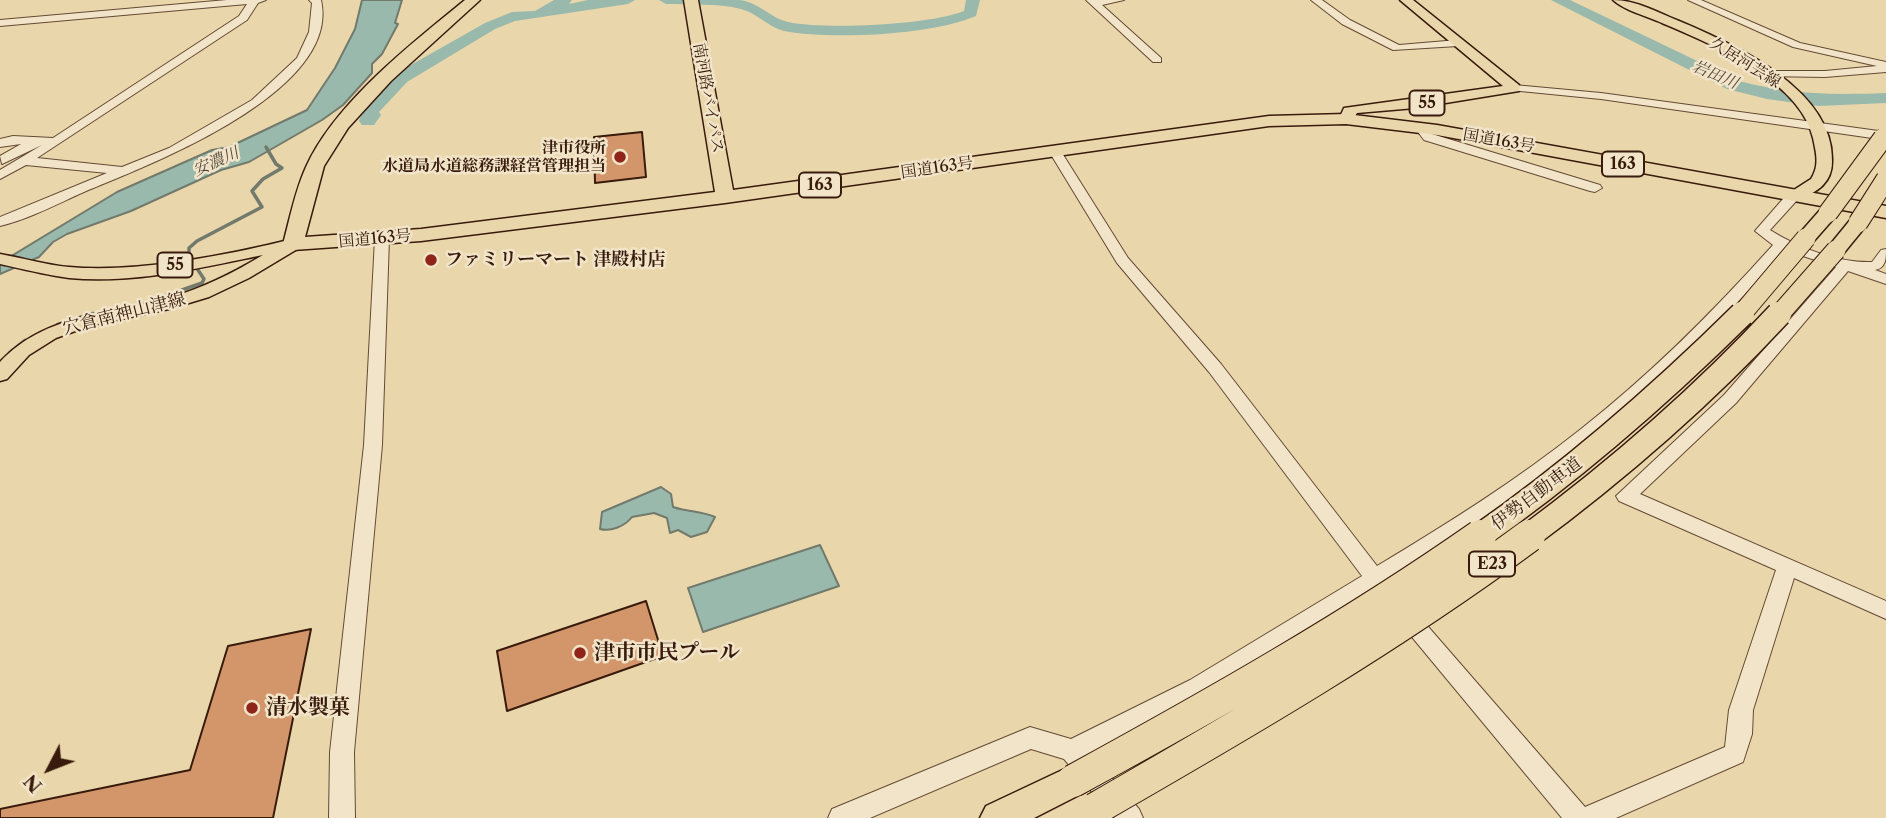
<!DOCTYPE html>
<meta charset="utf-8">
<style>
body{margin:0}
#map{position:relative;width:1886px;height:818px;overflow:hidden;background:#ead6ab;font-family:"Libre Caslon Text",serif}
canvas{display:block}
.north{position:absolute;left:14px;top:734px;width:70px;height:70px;-webkit-text-stroke:5px #f1e4c8;paint-order:stroke;rotate:228deg;font-size:19px;font-weight:700;line-height:28px;text-align:center;color:#381b0c}
.north::after{content:'';display:block;margin:auto;width:24px;height:32px;background:#381b0c;clip-path:polygon(50% 0,100% 100%,50% 72%,0 100%)}
</style>
<div id="map">
<canvas width="1886" height="818"></canvas>
<div class="north">N</div>
</div>
<script>
const ctx = document.querySelector('canvas').getContext('2d');
ctx.lineJoin = 'round';
function fillPath(path, color) {
  ctx.fillStyle = color;
  ctx.fill(path, 'evenodd');
}
function trace(path, color, width, dash) {
  ctx.strokeStyle = color;
  ctx.lineWidth = width;
  ctx.lineCap = dash ? 'butt' : 'round';
  ctx.setLineDash(dash || []);
  ctx.stroke(path);
}
function drawText(font, color, halo, rows, align = 'center') {
  ctx.font = font + ' "Libre Caslon Text","Noto Serif JP",serif';
  ctx.lineWidth = 5;
  ctx.setLineDash([]);
  ctx.textBaseline = 'middle';
  ctx.strokeStyle = halo;
  ctx.fillStyle = color;
  for (const [text, x, y, turn = 0] of rows) {
    ctx.save();
    ctx.translate(x, y);
    ctx.rotate((+turn || 0) * Math.PI / 180);
    ctx.textAlign = isNaN(turn) ? turn : align;
    if (halo) ctx.strokeText(text, 0, 0);
    ctx.fillText(text, 0, 0);
    ctx.restore();
  }
}
const water = new Path2D(`
 M362 0H402L395 23 398 24 382 54 372 64V73L343 105 322 120 249 162 221 170 131 211 67 234 53 242 39 257 0 274V263L117 192 212 150 229 147 307 110 335 68 355 29Z
 M661 487 671 494 673 507C688 512 701 511 715 517L707 532 691 537 678 530 670 533 667 518 654 513 632 517C625 526 611 532 600 529L602 512Z
 M820 545 839 586 703 632 688 588Z`);
const streamFar1 = new Path2D(`
 M189 257V248L197 241 262 207 252 191 263 179 282 168 276 164 266 147
 M86 316 145 303 202 283 204 279 196 267`);
const stream = new Path2D(`
 M58 325 93 314
 M10 353 25 341`);
const river = new Path2D(`
 M554 0H572L569 4 588 0H635L628 4 515 21 495 29 407 82 379 112 381 115 374 125H362L359 121 364 107 395 74 485 23 512 12 535 11Z
 M659 0C685 0 713 0 739 0 759 2 770 18 788 22 826 30 929 25 964 11L966 0H980L976 16C932 35 832 40 784 31 768 27 757 13 741 9 717 3 690 5 666 4Z
 M1551 0H1570L1739 81C1792 95 1832 95 1886 93V103L1818 106 1767 99 1727 89Z`);
const building = new Path2D(`
 M642 132 646 177 595 183 594 137Z
 M646 601 663 656 507 711 497 651Z
 M311 629 273 818H0V809L190 770 228 646Z`);
const minor = new Path2D(`
 M227 0H266L258 3 247 20 37 158 122 167 169 148 252 100 297 58 309 32 312 3 309 0H321C342 92 149 165 84 192 57 204 29 219 0 226V217L107 173 26 165 0 179V170L42 145 2 164 0 156 21 144 0 147V139L13 136 53 138 239 16 247 4 0 26V20Z
 M1086 0H1124L1102 5 1161 58V62H1153Z
 M1311 0H1322L1350 20 1399 45 1458 40 1463 43 1458 46 1393 50 1342 24Z
 M1688 0H1701L1800 43 1886 62V72L1825 77 1764 76 1762 74 1768 71H1825L1877 66 1793 47Z
 M1514 85 1601 93 1886 132V140L1601 99 1510 90V86Z
 M1421 124 1432 134 1600 185 1602 188 1595 192 1590 191 1424 140 1415 128Z
 M1056 149 1062 153 1128 258 1221 364 1377 566C1447 524 1517 480 1581 429 1651 374 1714 311 1773 245L1755 231 1789 192H1799V198L1770 230C1799 248 1838 263 1872 262L1881 250 1886 249C1886 259 1886 268 1875 270L1886 274V284L1848 271 1736 403 1640 494 1886 601V619L1794 578 1753 710 1752 734 1743 762 1616 818H1562L1392 613 1395 607 1403 604 1411 607 1585 807 1725 747 1729 710 1776 570 1619 501 1616 496 1724 395 1836 267 1785 250C1726 317 1663 380 1595 437 1531 491 1459 536 1388 580L1391 586 1388 592 1381 594 1372 590 1206 694 1090 753 1139 809 1143 818H1114L1064 759 1031 749 870 818H828L832 809 1030 727 1071 739 1190 680 1362 576 1209 372 1117 263 1050 153Z
 M382 235 389 239 382 445 354 752 355 818H329L330 752 364 445 375 239Z`);
const major = new Path2D(`
 M1400 0H1413L1519 85V91L1415 108 1357 113 1351 122H1341L1339 119 1344 108 1503 86Z
 M1613 0C1636 0 1657 12 1679 21 1734 44 1835 90 1832 162 1832 184 1814 195 1794 200L1786 195 1811 179C1820 165 1816 153 1813 138 1800 80 1711 44 1662 23 1647 16 1625 11 1613 0Z
 M293 239 302 244 299 248 249 278 209 297 169 309 92 325 56 338 29 355 7 379 0 381V362C46 313 109 315 169 298 203 288 233 273 263 255 200 268 134 284 69 278 46 275 23 269 0 264V254C23 258 46 265 69 267 137 273 228 255 293 239Z`);
const highway = new Path2D(`
 M465 0H480L391 81 348 128 324 166 305 237 421 229 715 192 684 0H698L733 190 1269 116 1346 114 1437 125 1886 206V218L1437 135 1346 124 1269 126 725 203 421 241 293 250 286 248 283 244C290 218 295 191 306 167 335 103 411 44 465 0Z
 M1828 207 1838 213 1835 217 1813 242H1799L1796 238 1799 234 1821 209Z
 M1858 217 1865 219 1868 223 1865 227 1843 254H1829L1826 250 1829 246 1851 219Z
 M1073 765 1085 770 1090 781 1085 792 1034 818H980L986 806Z`);
const highwayBridgeFar3 = new Path2D(`
 M1882 140 1886 134`);
const highwayBridgeFar2 = new Path2D(`
 M1828 213 1883 138
 M1858 223 1886 179
 M1740 316 1806 238
 M1778 316 1836 250`);
const highwayBridgeFar1 = new Path2D(`
 M1477 538C1573 471 1659 396 1742 314
 M1526 538C1618 470 1702 397 1779 314`);
const highwayBridge = new Path2D(`
 M1073 781C1212 705 1350 627 1480 536
 M1095 809C1243 724 1391 638 1529 536`);
const markers = [
 [620,157,7,"#8f2418"],
 [431,260,7,"#8f2418"],
 [580,653,7,"#8f2418"],
 [252,708,7,"#8f2418"]
];
const farStreetnames = [
 ["久居河芸線",1745,63,32],
 ["南河路バイパス",708,98,80],
 ["国道163号",1499,141,10],
 ["国道163号",937,168,-8],
 ["国道163号",375,239,-5]
];
const farWaternames = [
 ["岩田川",1715,75,23],
 ["安濃川",216,162,-24]
];
const shields = [
 [1427,103,35],
 [1623,164,42],
 [820,185,42],
 [175,265,35],
 [1492,564,46]
];
const shieldNames = [
 ["55",1427,103],
 ["163",1623,164],
 ["163",820,185],
 ["55",175,265],
 ["E23",1492,564]
];
const farPoinames = [
 ["津市役所",606,148],
 ["水道局水道総務課経営管理担当",606,166]
];
const poiNames = [
 ["ファミリーマート 津殿村店",445,260]
];
const streetNames = [
 ["穴倉南神山津線",124,314,-14],
 ["伊勢自動車道",1537,494,-37]
];
const nearPoinames = [
 ["津市市民プール",594,653],
 ["清水製菓",266,708]
];
fillPath(water, '#98b9ac');
trace(water, '#727a6c', 2);
trace(streamFar1, '#727a6c', 3.5);
trace(stream, '#727a6c', 4.5);
fillPath(river, '#98b9ac');
fillPath(building, '#d3966b');
trace(building, '#381b0c', 2);
trace(minor, '#644a34', 2);
trace(major, '#381b0c', 3);
trace(highway, '#381b0c', 3);
fillPath(minor, '#f1e4c8');
fillPath(major, '#ead6ab');
fillPath(highway, '#ead6ab');
trace(highwayBridgeFar3, '#381b0c', 18, []);
trace(highwayBridgeFar2, '#381b0c', 21, []);
trace(highwayBridgeFar1, '#381b0c', 27, []);
trace(highwayBridge, '#381b0c', 34, []);
trace(highwayBridgeFar3, '#ead6ab', 16);
trace(highwayBridgeFar2, '#ead6ab', 19);
trace(highwayBridgeFar1, '#ead6ab', 24);
trace(highwayBridge, '#ead6ab', 32);
for (const [x, y, r, color] of markers) {
  const dot = new Path2D();
  dot.arc(x, y, r, 0, 2 * Math.PI);
  ctx.fillStyle = color;
  ctx.fill(dot);
  trace(dot, '#f1e4c8', 2.5);
}
drawText('16px', '#381b0c', '#f1e4c8', farStreetnames);
drawText('italic 16px', '#554a3c', '#f1e4c8', farWaternames);
for (const [x, y, w] of shields) {
  const box = new Path2D();
  box.roundRect(x - w / 2, y - 12.5, w, 25, 5);
  ctx.fillStyle = '#f1e4c8';
  ctx.fill(box);
  trace(box, '#381b0c', 2);
}
drawText('bold 16px', '#381b0c', null, shieldNames);
drawText('bold 16px', '#381b0c', '#f1e4c8', farPoinames, 'right');
drawText('bold 18px', '#381b0c', '#f1e4c8', poiNames, 'left');
drawText('18px', '#381b0c', '#f1e4c8', streetNames);
drawText('bold 21px', '#381b0c', '#f1e4c8', nearPoinames, 'left');
</script>
